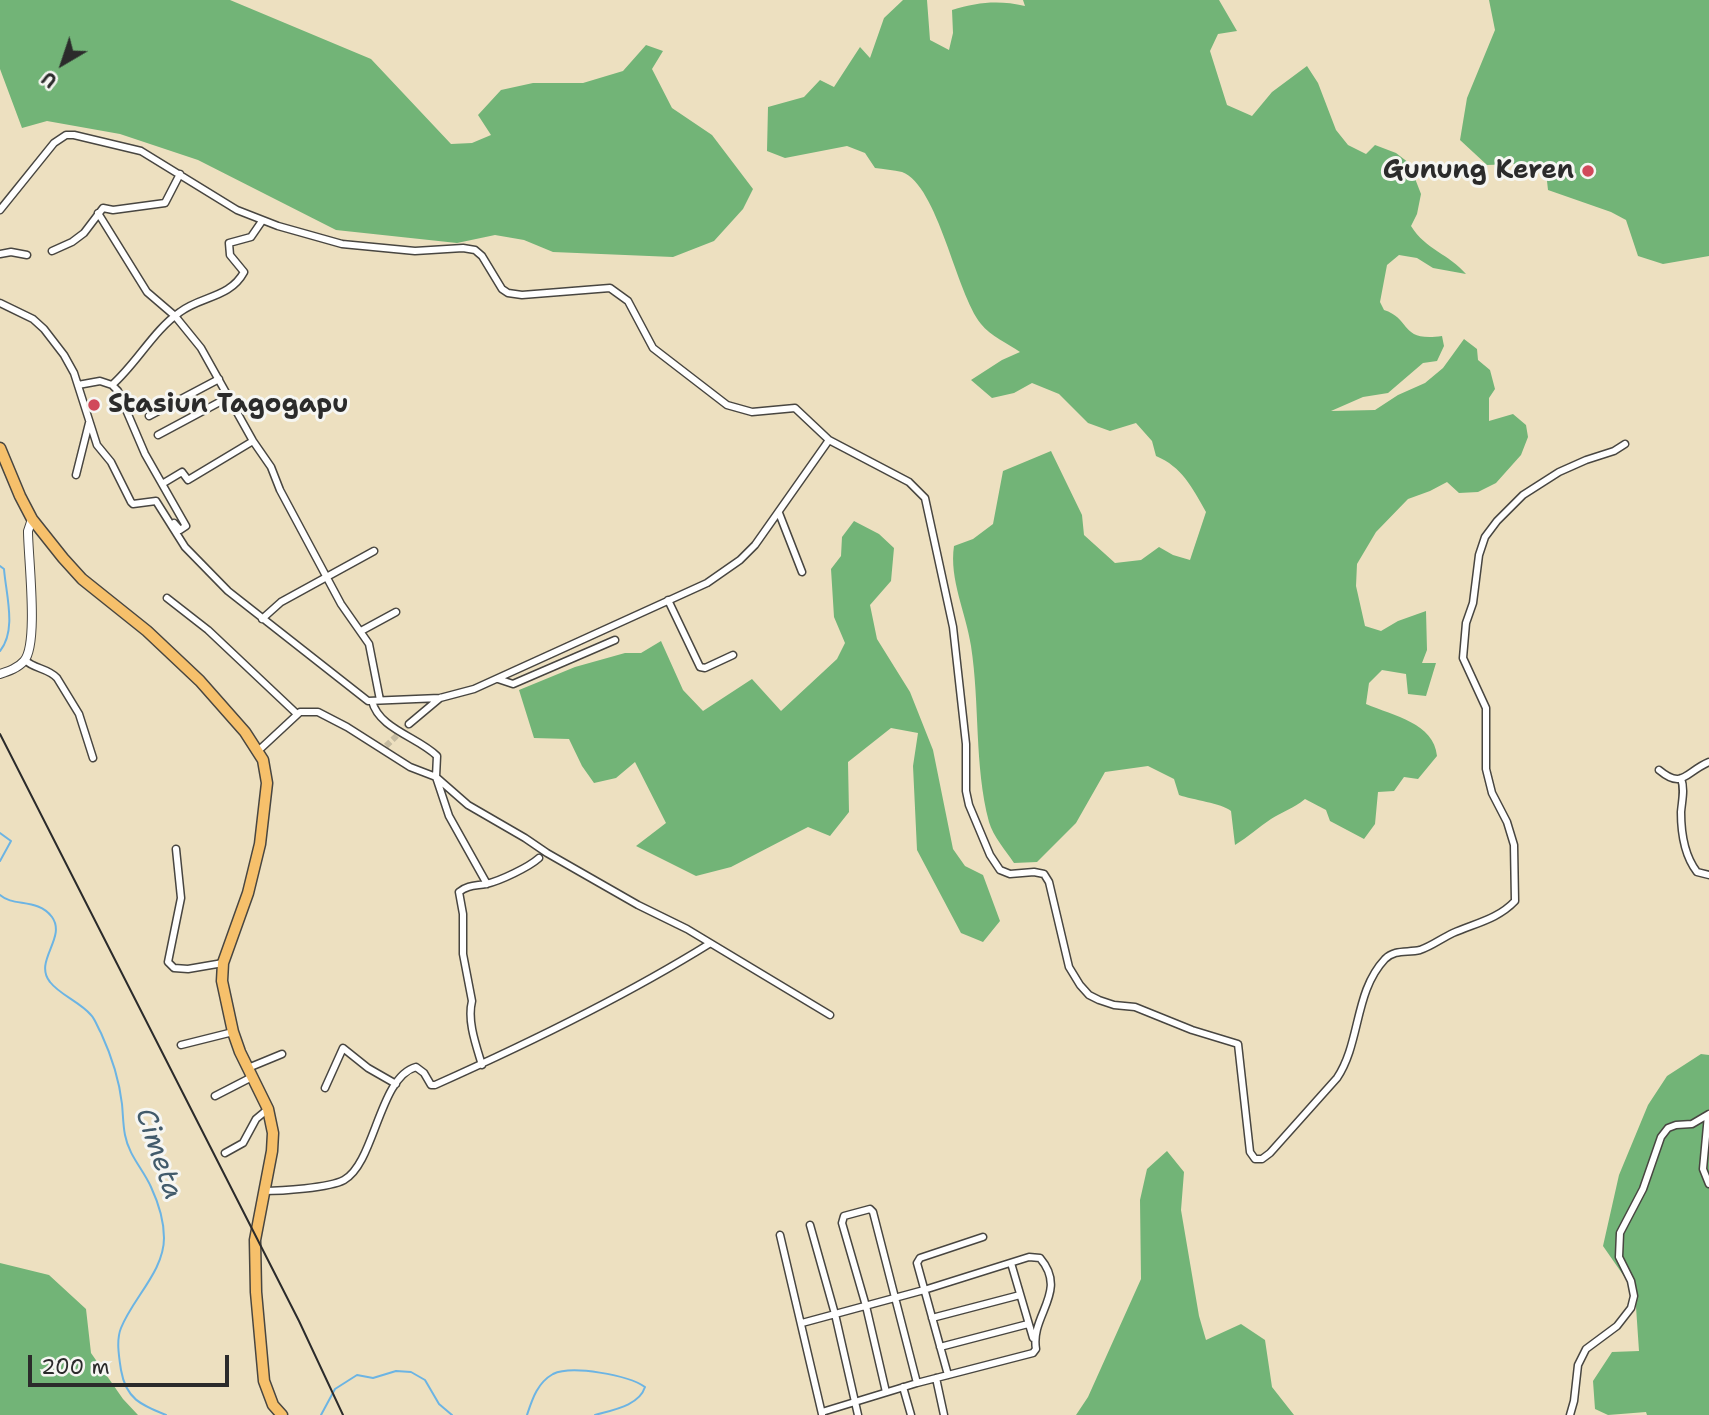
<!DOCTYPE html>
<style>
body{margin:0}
#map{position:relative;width:1709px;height:1415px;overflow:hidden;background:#ede0c0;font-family:"Shantell Sans",sans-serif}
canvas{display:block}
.north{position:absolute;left:28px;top:28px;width:70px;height:70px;-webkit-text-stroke:5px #f6f6f2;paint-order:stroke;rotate:219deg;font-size:19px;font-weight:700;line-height:28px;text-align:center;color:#2b2b2b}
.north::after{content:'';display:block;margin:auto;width:24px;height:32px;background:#2b2b2b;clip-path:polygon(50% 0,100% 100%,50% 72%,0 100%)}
.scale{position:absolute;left:28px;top:1355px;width:201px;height:32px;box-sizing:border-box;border:4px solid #2b2b2b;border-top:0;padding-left:9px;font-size:21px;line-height:24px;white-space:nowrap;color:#2b2b2b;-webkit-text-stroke:5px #f6f6f2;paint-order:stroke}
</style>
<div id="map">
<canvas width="1709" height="1415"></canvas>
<div class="north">U</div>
<div class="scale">200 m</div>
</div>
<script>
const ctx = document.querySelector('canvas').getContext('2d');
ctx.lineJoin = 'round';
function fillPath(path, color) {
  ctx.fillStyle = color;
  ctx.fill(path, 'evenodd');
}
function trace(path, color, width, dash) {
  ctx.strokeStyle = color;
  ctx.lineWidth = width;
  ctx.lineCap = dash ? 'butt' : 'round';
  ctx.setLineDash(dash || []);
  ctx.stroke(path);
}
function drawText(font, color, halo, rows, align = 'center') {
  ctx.font = font + ' "Shantell Sans",sans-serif';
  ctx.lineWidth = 6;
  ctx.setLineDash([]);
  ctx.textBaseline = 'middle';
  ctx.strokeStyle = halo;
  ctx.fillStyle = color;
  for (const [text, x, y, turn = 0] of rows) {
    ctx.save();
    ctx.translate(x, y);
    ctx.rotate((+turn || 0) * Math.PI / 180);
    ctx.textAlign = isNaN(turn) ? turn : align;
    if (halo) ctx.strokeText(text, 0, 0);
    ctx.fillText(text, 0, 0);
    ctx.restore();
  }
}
const forest = new Path2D(`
 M0 0H230L371 59 451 144 472 143 491 135 478 115 501 90 533 83H583L623 71 646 45 663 51 652 69 672 108 712 135 753 189 743 209 714 241 673 257 553 252 524 240 495 235 457 243 336 230 198 160 120 134 47 121 22 128 0 69Z
 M903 0H927L930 40 949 50 953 33 952 10C978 2 999 0 1025 6L1023 0H1219L1237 31 1218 34 1210 51 1227 105 1252 116 1272 92 1307 66 1318 83 1336 130 1348 145 1366 154 1375 145 1396 153 1409 163 1421 194 1417 214 1411 226C1426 250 1449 254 1466 274L1433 268 1417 258 1399 255 1387 265 1380 302 1384 310C1412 319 1399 342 1442 336L1444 346 1437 361 1423 363 1388 393 1363 397 1331 411 1375 410 1398 395 1425 383 1443 368 1464 339 1477 349 1478 360 1490 370 1495 389 1489 398V421L1513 414 1526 425 1528 437 1521 455 1496 483 1478 492 1459 493 1447 482 1430 491 1408 499 1376 532 1357 564 1356 586 1365 626 1381 631 1398 621 1426 611 1427 650 1422 663H1436L1426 696 1408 694 1406 674 1382 670 1369 683 1366 704C1394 716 1434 723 1437 756L1418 779 1404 777 1394 791 1378 792 1375 824 1364 839 1330 821 1326 810 1305 799C1294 808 1282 812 1271 819 1259 827 1248 837 1235 845L1231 811C1221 803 1193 800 1179 795L1174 779 1148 766 1105 772 1076 823 1037 862 1014 863C1006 851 993 836 989 822 974 765 980 704 971 646 966 613 949 579 954 546L973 539 993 524 1003 471 1051 451 1082 515 1084 535 1115 563 1141 560 1159 547 1173 555 1190 560 1206 512C1192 487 1182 467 1156 456L1152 441 1136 423 1110 431 1088 423 1059 394 1032 383 1014 393 992 398 971 380 1002 360 1020 352C1009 344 990 336 981 324 956 293 938 185 902 172 894 170 883 169 875 168L865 153 847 146 785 158 767 151 768 107 804 97 820 80 834 87 860 47 870 58 884 18Z
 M1489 0H1709V256L1663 264 1638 256 1626 220 1611 212 1548 190 1545 163 1487 165 1460 140 1467 98 1495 30Z
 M854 521 879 534 894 548 891 581 870 605 877 639 910 692 933 750 953 849 965 866 983 875 1000 921 983 942 961 933 917 850 913 766 918 733 891 728 848 762 849 812 830 836 808 827 731 867 696 876 636 846 666 823 635 762 616 778 594 783 582 766 569 739 534 738 519 690 575 667 625 653H641L661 641 683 690 703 711 752 679 781 711 837 659 845 643 834 617 831 569 841 556 842 537Z
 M1701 1054 1709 1055V1415H1647L1646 1412 1608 1415 1595 1409 1593 1381 1612 1352 1639 1351 1635 1292 1603 1246 1619 1175 1648 1105 1667 1076Z
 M1167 1151 1184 1172 1181 1210 1199 1316 1206 1340 1241 1324 1265 1340 1272 1387 1294 1415H1076L1088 1397 1141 1279 1140 1200 1147 1169Z
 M0 1263 49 1275 86 1309 91 1353 123 1399 138 1415H0Z`);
const stream = new Path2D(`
 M0 566 4 569C6 595 17 630 0 651
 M0 833 11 841 0 861
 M0 895C13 907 38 898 52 917 67 938 33 961 50 982 60 995 80 1002 91 1015 95 1019 98 1028 101 1033 112 1057 119 1078 122 1104 123 1114 123 1125 125 1135 129 1156 143 1169 151 1187 158 1202 164 1221 164 1238 164 1271 133 1298 121 1328 116 1340 119 1357 121 1370 126 1399 141 1405 166 1415
 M321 1415 335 1389 357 1375 373 1378 396 1371 411 1372 425 1380 439 1404 452 1415
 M527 1415C532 1400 537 1383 553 1374 572 1365 628 1375 645 1387 639 1406 612 1410 595 1415`);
const minorTunnel = new Path2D(`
 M386 746 409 724`);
const minor = new Path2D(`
 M0 210 54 143 66 135H74L141 151 237 210 278 226 342 244 415 251 463 248 475 250 482 256 502 289 508 293 522 295 610 288 628 301 653 348 727 405 752 412 795 408 829 440 909 482 925 498 953 627 966 744V791L969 805 990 855 1000 870 1010 874 1034 872 1044 874 1049 882 1069 967 1080 985 1089 995 1099 1000 1114 1005 1135 1007 1192 1030 1238 1044 1250 1152 1255 1159H1262L1270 1153 1337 1078C1361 1042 1354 992 1385 959 1395 949 1407 953 1420 950 1432 946 1442 938 1453 933 1476 923 1498 919 1515 901L1514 845 1507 822 1492 793 1486 769V708L1463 658 1466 623 1473 603 1479 555 1485 537 1497 521 1523 495 1559 472 1586 460 1614 451 1625 444
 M98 213 147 292 175 316 201 348 253 441 271 467 280 490 341 604 369 644 380 700
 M52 251 72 242 84 233 103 208 113 210 165 203 180 174
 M0 254 11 252 27 255
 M0 303 33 319 44 329 64 355 74 373 97 445 111 462 131 502 133 504 156 501 185 547 228 591 368 701 440 698 474 689 707 583 740 560 755 545 829 440
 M78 385 100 381 112 385C137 363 153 331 180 312 201 296 230 298 244 272L230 255 229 243 251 237 262 221
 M112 385 118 391 145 454 186 526 180 530 174 523
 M149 416 219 379
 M158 435 229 397
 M76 475 89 423
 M162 484 182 472 188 480 253 441
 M779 513 802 572
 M167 598 208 630 297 714
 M668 600 700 667 705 668 733 655
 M262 619 281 602 374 551
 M361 631 396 612
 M25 660C34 669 48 668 57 678L79 714 93 758
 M498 679 513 684 615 640
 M372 701C379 729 418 737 437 756L436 777 449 816 487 884
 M409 724 440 698
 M258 751 300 712H318L347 727 410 767 436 777 468 805 525 838 547 853 638 905 687 929 830 1015
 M1659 770C1683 790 1685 772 1709 762
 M1681 778C1685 790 1682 800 1681 812 1681 834 1684 855 1697 872L1709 875
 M176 849 181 898 168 962 174 968 188 969 223 963
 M181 1045 233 1032
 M482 1065C476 1045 467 1021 472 1001L463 954V914L459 892C468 885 475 886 486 884 500 881 529 867 539 858
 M248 1068 282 1054
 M325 1088 343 1048 368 1068 396 1084
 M215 1096 252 1077
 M1708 1115 1703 1169 1709 1184
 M225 1153 243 1143 256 1119 268 1109
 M263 1191C281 1191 329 1188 344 1180 375 1163 379 1077 416 1067L424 1073 431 1085H435C529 1043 622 998 709 944
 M810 1225 835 1314 858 1415
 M780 1235 822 1414
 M1011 1263 1033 1338
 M932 1318 1020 1295
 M802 1323 924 1290 1029 1257 1040 1258C1069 1292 1030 1315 1036 1349L1033 1353 917 1383 822 1412
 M940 1347 1028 1324
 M948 1375 917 1263 920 1258 983 1237
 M936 1378 944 1415
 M903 1387 911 1415
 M886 1392 866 1306 842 1223 844 1216 870 1209 873 1212 917 1383
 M1570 1415 1574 1401 1578 1365 1586 1349 1617 1326 1631 1308 1634 1296 1631 1281 1619 1257 1620 1233 1643 1189 1661 1137 1668 1128 1676 1125 1692 1124 1709 1114`);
const tertiary = new Path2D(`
 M0 674C9 671 18 668 24 661 39 644 28 557 28 531L32 519`);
const trunk = new Path2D(`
 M0 448 20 496 32 519 63 558 82 579 147 631 200 681 245 732 263 760 267 783 260 844 248 893 223 963 222 981 233 1032 240 1052 268 1109 273 1133 272 1151 255 1240 256 1292 264 1381 273 1405 282 1415`);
const rail = new Path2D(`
 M0 734 299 1321 343 1415`);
const markers = [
 [1588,171,7,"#d1495b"],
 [94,405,7,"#d1495b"]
];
const poiNames = [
 ["Gunung Keren",1574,171],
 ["Stasiun Tagogapu",108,405,"left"]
];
const waterNames = [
 ["Cimeta",158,1154,71]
];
fillPath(forest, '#72b477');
trace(stream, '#6cb4e3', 2);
trace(minorTunnel, '#c6bca2', 6, [6, 3]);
trace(minor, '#484641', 9);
trace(tertiary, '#484641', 10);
trace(trunk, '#484641', 13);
trace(minor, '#fff', 6);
trace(tertiary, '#fff', 8);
trace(trunk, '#f6c06b', 10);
trace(rail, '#2b2b2b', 2);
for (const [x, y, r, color] of markers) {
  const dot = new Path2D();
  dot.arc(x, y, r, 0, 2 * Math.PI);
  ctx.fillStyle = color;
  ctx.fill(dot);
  trace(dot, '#f6f6f2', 2.5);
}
drawText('bold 26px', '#2b2b2b', '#f6f6f2', poiNames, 'right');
drawText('italic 28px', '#425b6b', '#f6f6f2', waterNames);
</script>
